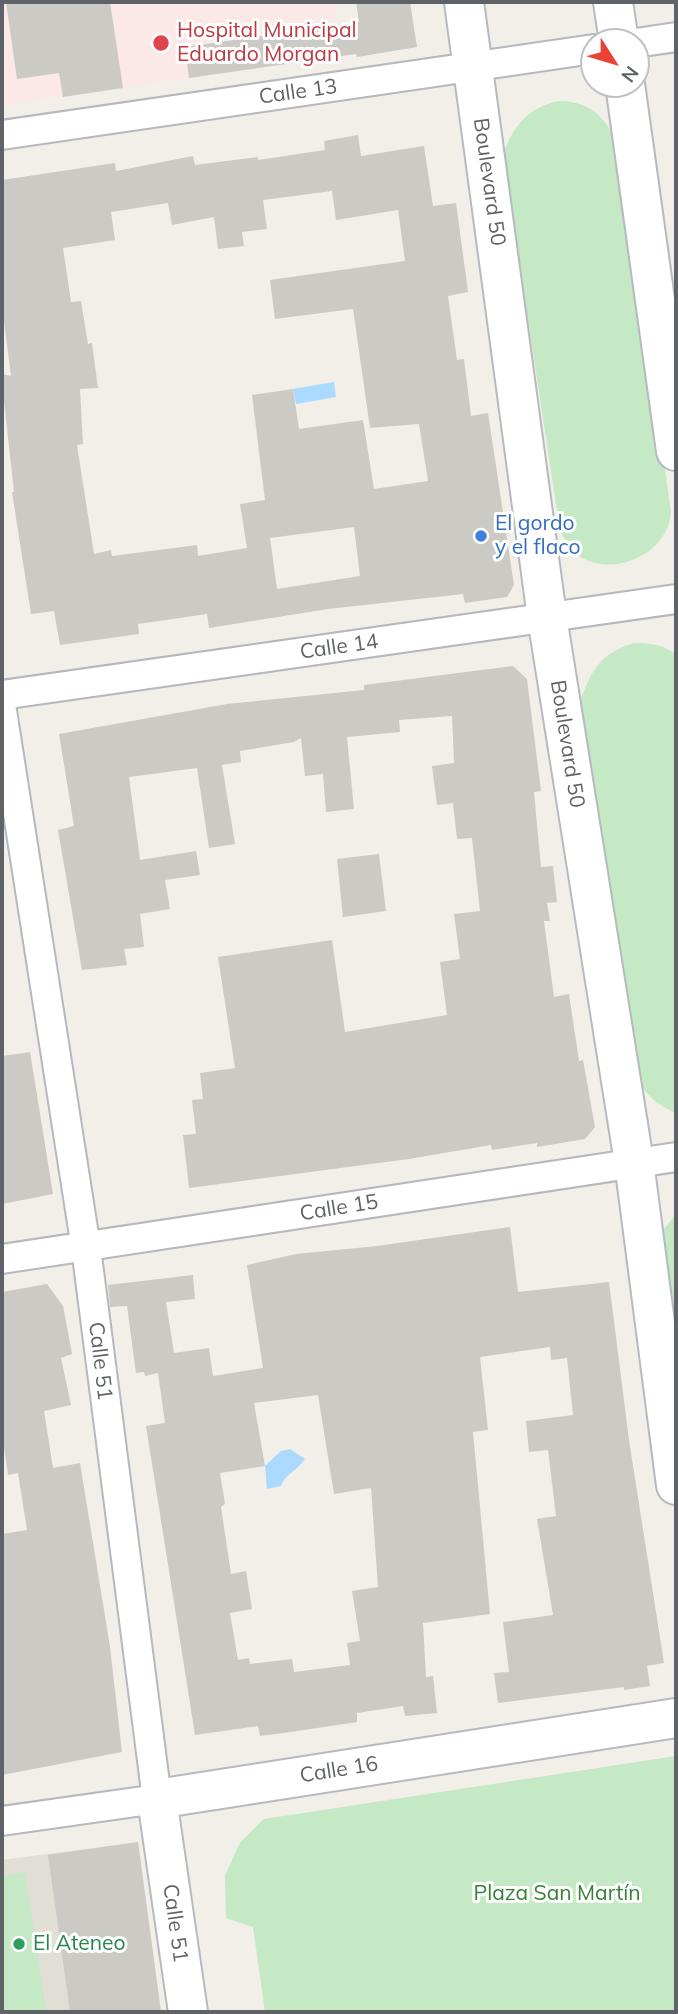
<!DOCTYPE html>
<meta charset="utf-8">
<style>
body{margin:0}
#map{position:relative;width:678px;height:2014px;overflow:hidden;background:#f1efe8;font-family:Mulish,sans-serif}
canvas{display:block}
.frame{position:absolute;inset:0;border:4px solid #5f6368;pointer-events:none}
.north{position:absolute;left:580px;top:28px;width:70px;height:70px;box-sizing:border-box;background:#fff;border:2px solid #bfc1c3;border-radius:50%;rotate:127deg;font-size:19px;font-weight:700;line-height:28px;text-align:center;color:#5f6368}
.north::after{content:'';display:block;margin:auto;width:24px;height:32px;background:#ea4335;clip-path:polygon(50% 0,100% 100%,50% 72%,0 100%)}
</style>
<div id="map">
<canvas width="678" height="2014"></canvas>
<div class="frame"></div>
<div class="north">N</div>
</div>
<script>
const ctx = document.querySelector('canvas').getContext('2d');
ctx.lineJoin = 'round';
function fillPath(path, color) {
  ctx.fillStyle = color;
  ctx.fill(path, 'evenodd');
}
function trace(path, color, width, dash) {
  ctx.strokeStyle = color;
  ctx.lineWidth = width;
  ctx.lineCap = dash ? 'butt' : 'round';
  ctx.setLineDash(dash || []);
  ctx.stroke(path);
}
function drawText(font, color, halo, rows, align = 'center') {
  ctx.font = font + ' Mulish,sans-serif';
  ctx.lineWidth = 6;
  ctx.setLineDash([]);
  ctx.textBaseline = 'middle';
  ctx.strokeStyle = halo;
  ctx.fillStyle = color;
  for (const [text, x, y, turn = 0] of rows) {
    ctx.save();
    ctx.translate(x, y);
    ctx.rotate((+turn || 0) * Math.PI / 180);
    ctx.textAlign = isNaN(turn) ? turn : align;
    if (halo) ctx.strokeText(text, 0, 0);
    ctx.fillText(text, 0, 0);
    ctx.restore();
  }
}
const education = new Path2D(`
 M138 1842 161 2012H2V1860Z`);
const medical = new Path2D(`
 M2 2H335L336 18 319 28 323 59 2 105Z`);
const green = new Path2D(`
 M559 101C594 102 606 119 620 148L671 512C669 549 624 574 589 561 575 556 566 543 560 530L503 156C512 127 528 107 559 101Z
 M634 643C651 643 663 645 676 654V1113C660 1106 651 1100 641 1085L578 707C590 673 598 654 634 643Z
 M676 1214V1387L659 1247 664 1229Z
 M676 1756V2012H265L253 1927 226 1918 225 1875 240 1843 264 1819Z
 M25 1872 46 2012H2V1876Z`);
const water = new Path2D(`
 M334 382 336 397 296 404 293 389Z
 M290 1449 305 1459C298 1470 286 1473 281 1486L267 1489 265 1466 281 1451Z`);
const building = new Path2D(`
 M6 2H110L123 88 63 97 59 73 17 79Z
 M356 2H410L417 47 357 57 356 54 189 78 185 47 359 22Z
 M358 135 361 156 424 146 433 206 456 203 468 292 448 296 457 360 464 359 471 416 488 413 514 585 507 597 465 603 463 594 328 609 209 628 207 614 138 624 139 634 60 645 54 611 31 614 12 492H14L2 383V374L11 376 2 306V180L115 163 116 171 193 156 195 165 258 157V160L325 150 324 141ZM332 191 336 220 398 210 405 261 270 280 275 319 353 309 370 428 419 424 428 481 374 489 363 420 299 429 293 389 252 395 265 500 240 504 247 548 198 556 197 545 112 556 111 550 94 554 77 445 83 444 80 389 98 388 92 343 88 344 81 301 71 302 63 248 115 240 111 212 168 203 172 225 214 217 218 249 244 246 242 232 267 229 263 200ZM354 527 360 576 277 589 270 538Z
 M513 666 527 679 541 791 534 792 541 867 553 866 557 902 547 903 550 921H544L554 997 569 994 579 1061 583 1060 595 1127 585 1139 537 1147V1143L492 1150 491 1145 409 1159 189 1188 183 1135 196 1134 192 1100 203 1099 200 1073 235 1068 218 957 332 940 345 1032 447 1015 440 962 460 959 454 914 480 911 472 838 457 839 453 803 437 805 432 766 454 763 452 716 399 720 400 732 347 737 354 809 326 812 323 774 305 776 301 738 294 742 240 751 241 762 222 765 235 844 209 848 197 768 129 777 140 860 196 851 200 875 165 880 170 909 140 914 144 947 124 949 127 965 82 970 58 830 74 826 59 734 227 704 364 690V685Z
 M379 854 386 911 343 917 337 859Z
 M30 1052 53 1194 2 1204V1056Z
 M510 1227 518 1292 609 1282 629 1440 664 1663 647 1666 650 1686 624 1690V1687L498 1703 494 1673 509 1672 503 1622 553 1615 537 1519 556 1516 548 1450 529 1452 526 1421 573 1415 567 1358 551 1360 550 1347 480 1357 488 1430 473 1432 490 1614 423 1623 426 1677 433 1676 437 1713 405 1716 403 1706 357 1713V1722L291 1732 260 1736 258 1726 195 1735 146 1426 165 1423 158 1373 145 1376 144 1372 136 1373 127 1306 110 1307 108 1285 193 1275 195 1299 166 1302 174 1353 209 1348 213 1376 263 1368 247 1265 296 1254 377 1246ZM318 1395 334 1494 371 1488 378 1587 352 1591 360 1641 347 1643 350 1665 294 1672 292 1659 250 1664 249 1658 238 1660 230 1613 252 1609 246 1571 231 1574 221 1507 225 1504 220 1473 265 1466 254 1403Z
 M47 1284 63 1306 72 1354 61 1358 71 1405 44 1411 53 1468 80 1463 110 1647 122 1752 2 1775V1534L27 1530 18 1473 8 1475 2 1433V1292Z
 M138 1842 161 2012H70L48 1855Z`);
const minor = new Path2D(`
 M636 43 676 37
 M2 135 594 49
 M2 695 676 599
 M2 711 86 1248 157 1799 2 1821
 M2 1259 676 1157`);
const secondary = new Path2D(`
 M464 2 547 617 634 1162 676 1485
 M613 2 619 42
 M625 84 676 451
 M188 2012 157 1799 676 1718`);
const markers = [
 [161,43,9,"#e0444e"],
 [481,536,7,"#3f7fe0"],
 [19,1944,7,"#2e9e5b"]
];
const healthNames = [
 ["Hospital Municipal",177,31],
 ["Eduardo Morgan",177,55]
];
const streetNames = [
 ["Calle 13",298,92,-8],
 ["Boulevard 50",489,182,82],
 ["Calle 14",339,647,-8],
 ["Boulevard 50",567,744,81],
 ["Calle 15",339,1208,-9],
 ["Calle 51",100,1361,83],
 ["Calle 16",339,1770,-9],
 ["Calle 51",175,1923,82]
];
const shopNames = [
 ["El gordo",495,524],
 ["y el flaco",495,548]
];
const parkNames = [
 ["Plaza San Martín",557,1894]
];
const leisureNames = [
 ["El Ateneo",33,1944]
];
fillPath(education, '#e1ded6');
fillPath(medical, '#fce8e6');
fillPath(green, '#c5e8c5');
fillPath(water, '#aadaff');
fillPath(building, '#cccac5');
trace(minor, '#b5b8bc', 32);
trace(secondary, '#b6babf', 42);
trace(minor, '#fff', 28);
trace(secondary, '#fff', 38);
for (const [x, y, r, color] of markers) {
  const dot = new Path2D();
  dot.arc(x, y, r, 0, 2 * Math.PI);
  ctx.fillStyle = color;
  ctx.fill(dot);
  trace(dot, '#fff', 2.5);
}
drawText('21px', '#be3a42', '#fff', healthNames, 'left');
drawText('21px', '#5f6368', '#fff', streetNames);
drawText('21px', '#366cbe', '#fff', shopNames, 'left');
drawText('21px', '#348238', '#fff', parkNames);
drawText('21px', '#27864d', '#fff', leisureNames, 'left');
</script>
